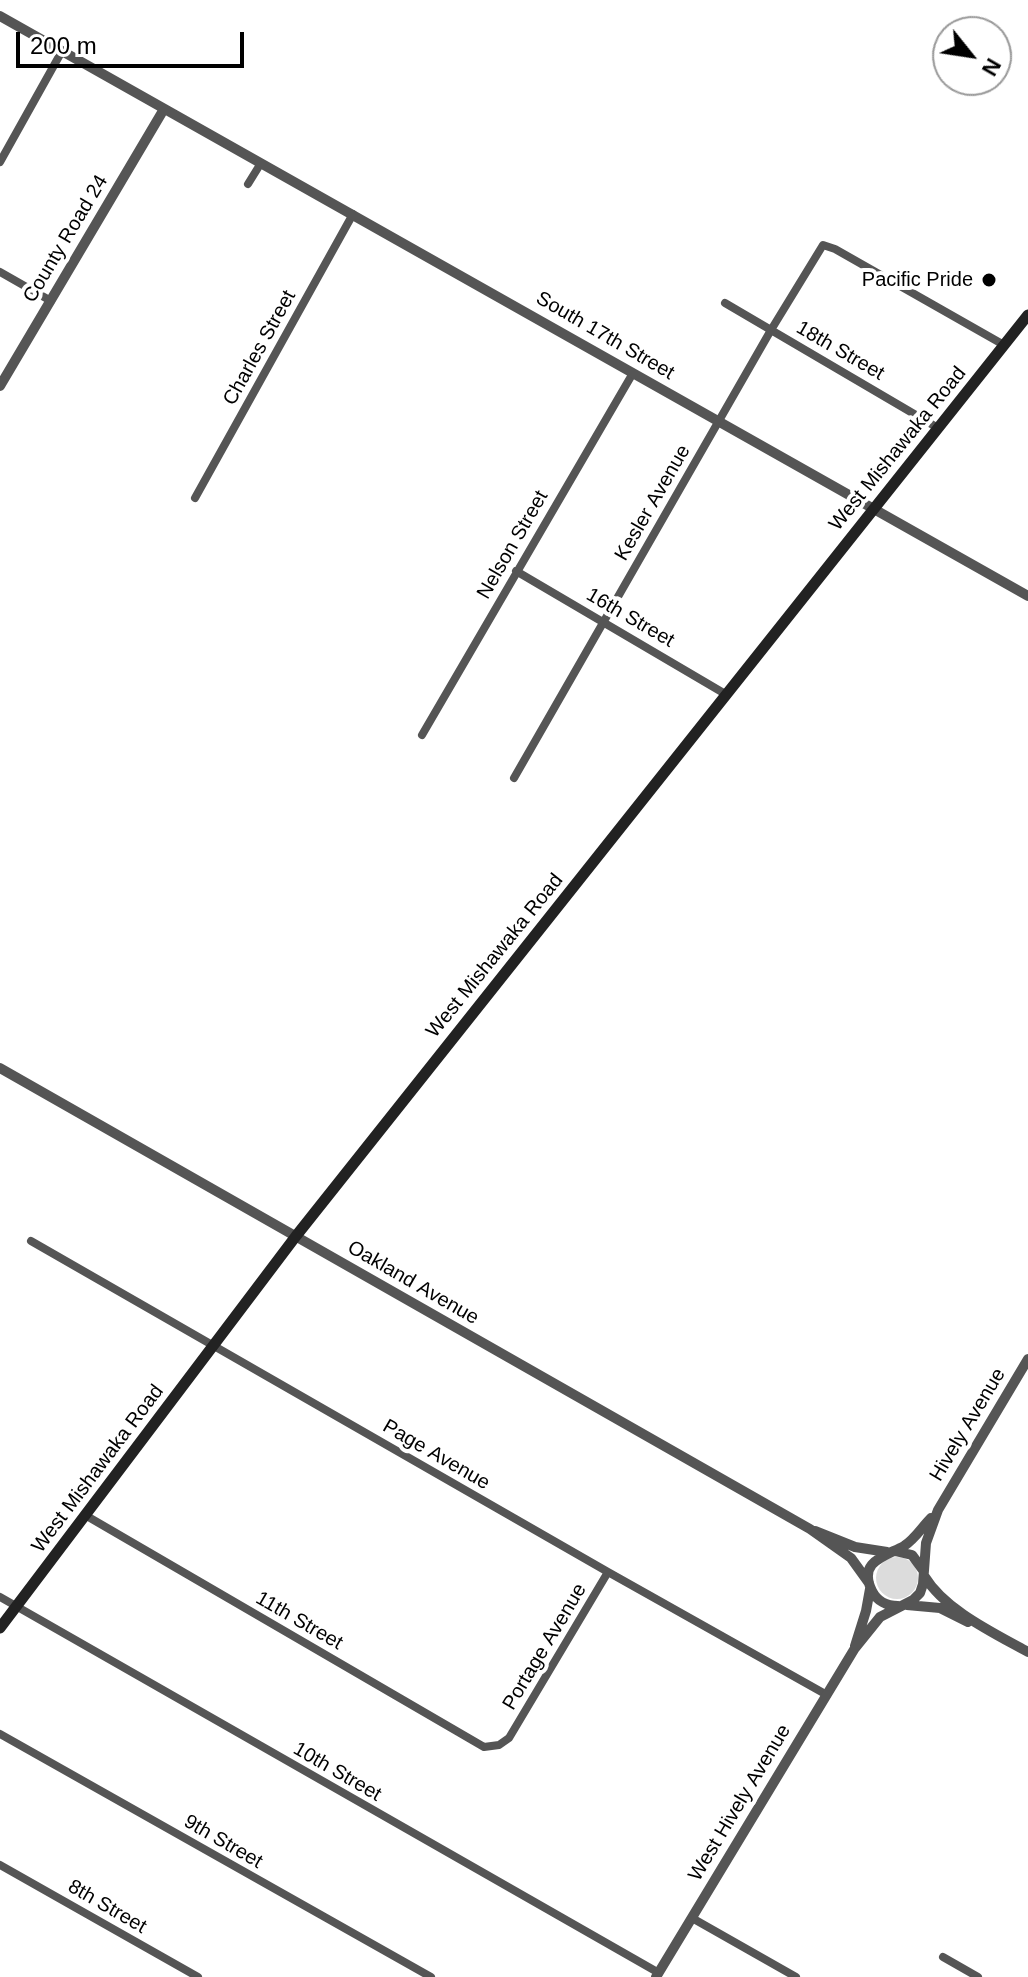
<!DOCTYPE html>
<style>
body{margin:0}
#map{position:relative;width:1028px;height:1977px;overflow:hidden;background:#fff;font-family:Helvetica,sans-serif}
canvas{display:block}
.north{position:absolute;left:932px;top:16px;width:80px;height:80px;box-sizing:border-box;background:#fff;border:2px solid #999;border-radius:50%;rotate:120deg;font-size:22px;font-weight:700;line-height:32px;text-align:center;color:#000}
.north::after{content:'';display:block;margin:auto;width:28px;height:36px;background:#000;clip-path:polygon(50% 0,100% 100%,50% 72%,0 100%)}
.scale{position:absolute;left:16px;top:32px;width:228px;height:36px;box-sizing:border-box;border:4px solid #000;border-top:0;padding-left:10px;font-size:24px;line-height:28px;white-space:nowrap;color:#000;-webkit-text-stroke:6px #fff;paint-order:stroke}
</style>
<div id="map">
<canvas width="1028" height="1977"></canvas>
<div class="north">N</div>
<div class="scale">200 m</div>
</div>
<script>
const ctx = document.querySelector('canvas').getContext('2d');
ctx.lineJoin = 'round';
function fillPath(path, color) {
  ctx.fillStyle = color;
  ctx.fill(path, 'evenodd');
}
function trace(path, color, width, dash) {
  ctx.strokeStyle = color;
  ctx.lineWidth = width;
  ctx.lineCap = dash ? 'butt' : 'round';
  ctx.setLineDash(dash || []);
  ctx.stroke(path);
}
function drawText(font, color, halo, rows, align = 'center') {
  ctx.font = font + ' Helvetica,sans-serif';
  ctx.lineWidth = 8;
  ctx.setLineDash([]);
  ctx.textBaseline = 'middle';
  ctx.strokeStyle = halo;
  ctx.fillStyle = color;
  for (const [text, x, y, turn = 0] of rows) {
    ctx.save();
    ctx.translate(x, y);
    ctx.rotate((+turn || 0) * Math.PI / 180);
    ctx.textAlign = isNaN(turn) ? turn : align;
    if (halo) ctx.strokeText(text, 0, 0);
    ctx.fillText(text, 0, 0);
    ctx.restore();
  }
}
const green = new Path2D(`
 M876 1578a21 21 0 1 1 42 0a21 21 0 1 1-42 0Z`);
const minor = new Path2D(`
 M0 162 62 51
 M248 184 261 163
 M0 272 51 301
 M725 303 938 428
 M195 498 353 214
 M516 571 727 695
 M422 735 633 373
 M514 778 771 330 823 245 835 249 1004 345
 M31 1241 608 1572 827 1695
 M85 1515 484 1747 499 1745 509 1738 608 1572
 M0 1597 659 1973
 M0 1734 431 1977
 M0 1865 198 1977
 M692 1918 796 1977
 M943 1957 978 1977`);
const tertiary = new Path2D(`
 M0 16 1028 596
 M0 386 164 109
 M0 1068 810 1529 851 1558 869 1583
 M815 1531 855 1547 887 1552
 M895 1551 912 1555 923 1570
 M925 1577C945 1610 994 1633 1028 1652
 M907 1605 940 1608 968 1622
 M898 1606C887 1606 877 1601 872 1591 857 1561 886 1556 904 1546 915 1539 922 1527 931 1518
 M855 1646 866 1611 870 1589
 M656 1977 855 1648 880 1617 913 1600 920 1593 923 1584 926 1543 938 1510 1028 1359`);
const secondary = new Path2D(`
 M0 1628 296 1236 1028 315`);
const markers = [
 [989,280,8,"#000"]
];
const streetNames = [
 ["County Road 24",66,239,-59],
 ["South 17th Street",605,336,30],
 ["Charles Street",260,348,-61],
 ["18th Street",840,351,30],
 ["West Mishawaka Road",898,449,-51],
 ["Kesler Avenue",653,503,-60],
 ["Nelson Street",513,545,-60],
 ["16th Street",630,618,30],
 ["West Mishawaka Road",495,956,-51],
 ["Oakland Avenue",413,1283,30],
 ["Hively Avenue",968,1425,-59],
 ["Page Avenue",436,1455,30],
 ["West Mishawaka Road",98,1469,-53],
 ["11th Street",299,1621,30],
 ["Portage Avenue",545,1647,-59],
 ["10th Street",337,1772,30],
 ["West Hively Avenue",740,1803,-59],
 ["9th Street",223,1842,30],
 ["8th Street",107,1907,30]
];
const poiNames = [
 ["Pacific Pride",973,280]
];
fillPath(green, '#dcdcdc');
trace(minor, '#555', 8);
trace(tertiary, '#555', 10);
trace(secondary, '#222', 11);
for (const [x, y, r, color] of markers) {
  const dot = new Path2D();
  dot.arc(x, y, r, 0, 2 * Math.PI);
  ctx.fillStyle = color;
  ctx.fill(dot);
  trace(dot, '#fff', 3);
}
drawText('20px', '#000', '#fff', streetNames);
drawText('20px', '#000', '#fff', poiNames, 'right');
</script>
